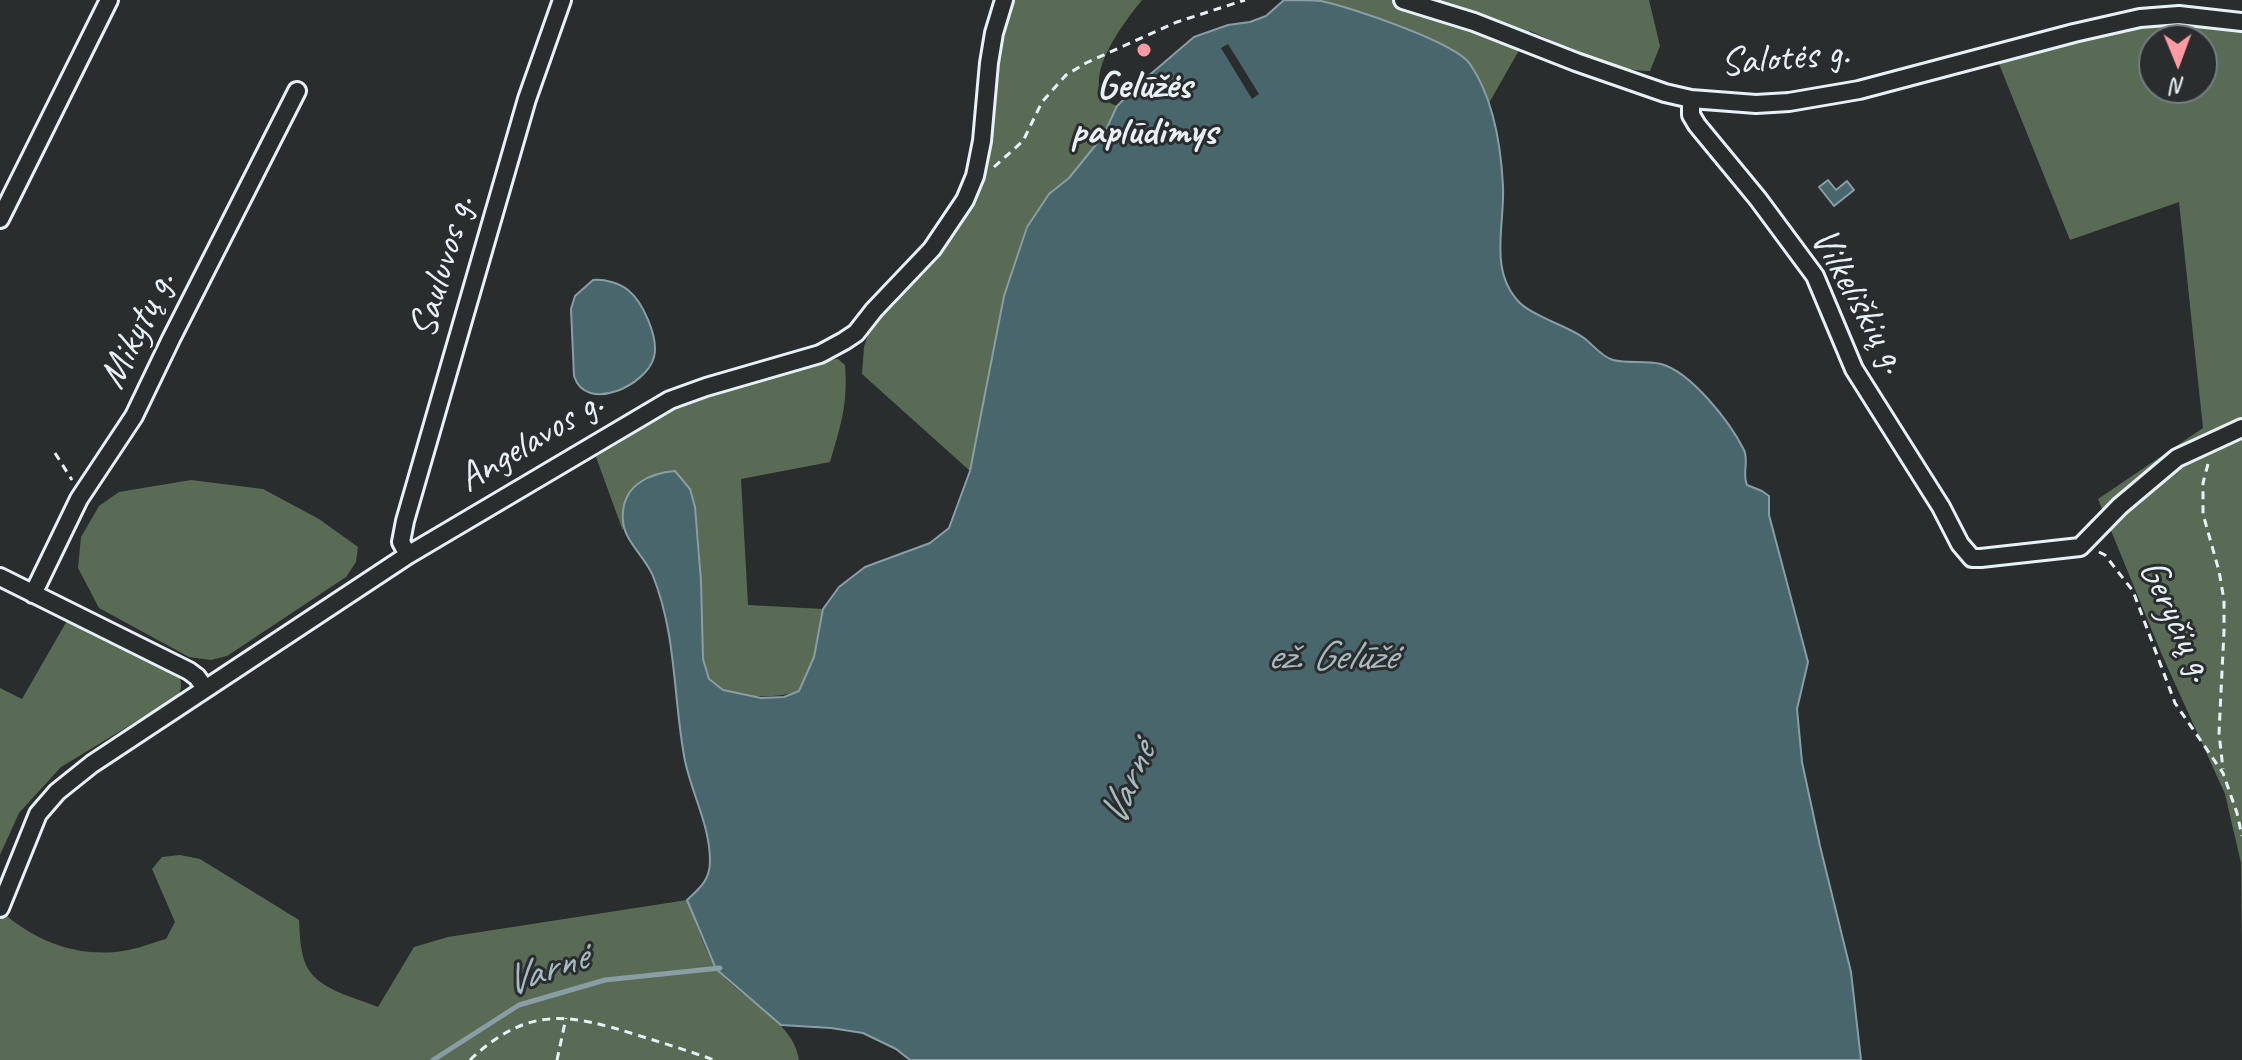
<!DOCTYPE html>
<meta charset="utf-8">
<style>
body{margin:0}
#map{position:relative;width:2242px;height:1060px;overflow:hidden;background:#2a2d2e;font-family:Caveat,sans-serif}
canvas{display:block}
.north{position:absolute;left:2138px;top:24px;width:80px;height:80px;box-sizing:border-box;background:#2a2d2e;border:2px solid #767b7f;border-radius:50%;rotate:179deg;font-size:22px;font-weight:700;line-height:32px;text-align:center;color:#e8f1f8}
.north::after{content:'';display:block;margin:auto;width:28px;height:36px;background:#ff9aa2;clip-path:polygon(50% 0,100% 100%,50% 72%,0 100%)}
</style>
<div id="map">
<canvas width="2242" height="1060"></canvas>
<div class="north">N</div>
</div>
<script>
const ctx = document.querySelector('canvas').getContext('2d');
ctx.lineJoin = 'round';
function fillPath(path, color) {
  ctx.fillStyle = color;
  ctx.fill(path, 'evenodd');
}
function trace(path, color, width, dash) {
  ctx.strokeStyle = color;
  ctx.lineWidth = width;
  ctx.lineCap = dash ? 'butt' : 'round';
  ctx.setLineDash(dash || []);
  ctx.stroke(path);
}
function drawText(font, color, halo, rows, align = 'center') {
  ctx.font = font + ' Caveat,sans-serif';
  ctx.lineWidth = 6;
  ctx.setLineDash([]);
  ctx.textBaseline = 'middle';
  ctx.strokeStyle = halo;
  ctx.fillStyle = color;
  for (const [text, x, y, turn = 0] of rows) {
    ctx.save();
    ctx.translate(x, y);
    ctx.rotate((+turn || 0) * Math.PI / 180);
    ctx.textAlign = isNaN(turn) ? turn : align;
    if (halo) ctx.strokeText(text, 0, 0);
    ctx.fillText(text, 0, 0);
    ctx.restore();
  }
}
const green = new Path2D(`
 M1013 0H1142C1126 20 1082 76 1106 100 1109 103 1113 104 1117 106L1103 136 1069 178 1049 194 1026 227 1004 296 970 471 862 374 864 347 872 322 975 202 998 65Z
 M1305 0H1649L1660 46 1650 71C1611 71 1566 46 1530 31L1489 103C1483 91 1478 75 1470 64 1452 38 1337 1 1305 0Z
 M2173 22 2242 29V961L2241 863 2225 794 2162 655 2098 499 2203 428 2179 202 2070 240 1997 59 2106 32ZM2154 40H2202V88H2154Z
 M838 359 845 365C848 404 841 425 830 462L741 479 748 605 823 609 814 657 799 691C777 699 727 700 710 680 697 665 702 603 701 582 700 551 698 518 690 489L623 509V531L596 457 678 407 828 360Z
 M191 480 263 489 319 519 358 547 356 562 346 577 227 656 211 660 189 657 99 608 78 568 81 537 99 506 119 492Z
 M68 619 178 674C182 682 182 689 178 696L61 767 19 813 0 855V688L22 699Z
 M180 855 200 859 299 920C300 936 300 951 306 965 316 989 356 998 378 1007L414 947 448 937 687 900C694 917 707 957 717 969 740 999 794 1020 799 1060H0V910C34 941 77 958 123 951 137 949 152 943 166 939L175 922 152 869 162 857Z`);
const water = new Path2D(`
 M1284 0C1296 0 1309 0 1321 1 1350 7 1455 42 1470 64 1494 99 1501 146 1503 186 1505 225 1488 271 1520 303 1536 318 1566 325 1584 338 1593 345 1602 357 1613 360 1629 364 1645 360 1661 364 1691 372 1730 422 1744 450 1749 461 1742 474 1747 485L1762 491 1769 496V515L1808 662 1797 709 1802 762 1820 846 1851 972 1861 1060H910L896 1049 863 1033 831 1028 781 1025 716 969 687 900C700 888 710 880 710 861 710 826 692 794 685 761 673 699 677 636 653 576 643 552 620 540 623 512 625 484 651 473 675 471L690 489 695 507 701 581 703 659 709 679 723 690 761 698 784 697 799 691 814 657 823 609 839 587 865 567 930 543 949 528 970 471 1004 296 1027 227 1049 194 1069 178 1103 136 1117 106 1146 78 1194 37 1228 25 1250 22 1266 16Z
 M1828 180 1836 190 1847 181 1854 190 1834 206 1819 187Z
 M593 280C605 279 619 283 628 290 643 302 659 338 654 357 647 385 586 414 574 376L571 309 575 296Z`);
const pier = new Path2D(`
 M1228 44 1259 94 1252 99 1221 48Z`);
const stream = new Path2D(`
 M433 1060 519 1005 605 980 720 968`);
const path = new Path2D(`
 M994 167 1023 141 1042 102 1066 75 1086 63 1177 22 1245 0
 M55 453 72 480
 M2208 464 2203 483V514L2219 571 2224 600V631L2219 733 2223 769
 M2099 552 2105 555 2133 591 2175 703 2223 773 2237 813 2242 836
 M470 1060C527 1006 568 1013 637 1035 663 1043 689 1051 714 1060
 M557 1060 566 1018`);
const street = new Path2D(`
 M1403 0 1474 22 1576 62 1665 93 1691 99 1756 104 1789 102 1859 90 2074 33 2140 18 2179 15 2242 22
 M1691 99V115L1697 125 1758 199 1815 276 1854 369 1941 507 1960 544 1972 558H1981L2080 547 2120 506 2177 458 2242 428
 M0 219 109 0
 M408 555 401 542 405 521 527 99 562 0
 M0 577 189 671 197 677 205 688
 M33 594 79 499 134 416 171 339 297 91
 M0 908 38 814 57 792 92 764 408 555 670 400 706 387 820 354 844 341 856 333 874 310 932 249 965 200 975 176 982 141 989 63 994 33 1004 0`);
const markers = [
 [1144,50,8,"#ff9aa2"]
];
const streetNames = [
 ["Salotės g.",1785,59,-5],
 ["Sauluvos g.",443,267,-74],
 ["Vilkeliškių g.",1858,301,61],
 ["Mikytų g.",138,330,-64],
 ["Angelavos g.",531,442,-31],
 ["Geryčių g.",2176,621,65]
];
const poiNames = [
 ["Gelūžės",1144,87],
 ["paplūdimys",1144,133]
];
const waterNames = [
 ["ež. Gelūžė",1331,658],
 ["Varnė",1129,785,-67],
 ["Varnė",546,971,-19]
];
fillPath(green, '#596b54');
fillPath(water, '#48666c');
trace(water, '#889ea4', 2);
fillPath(pier, '#2a2d2e');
trace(stream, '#889ea4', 5);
trace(street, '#e8f1f8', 22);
trace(path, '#e8f1f8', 3, [8, 6]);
trace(street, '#2a2d2e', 16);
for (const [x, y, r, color] of markers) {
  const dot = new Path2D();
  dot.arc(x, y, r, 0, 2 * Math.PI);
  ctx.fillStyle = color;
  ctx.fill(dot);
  trace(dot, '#2a2d2e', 3);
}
drawText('40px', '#e8f1f8', '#2a2d2e', streetNames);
drawText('bold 40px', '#e8f1f8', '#2a2d2e', poiNames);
drawText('italic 42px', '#a8b9c0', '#2a2d2e', waterNames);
</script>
